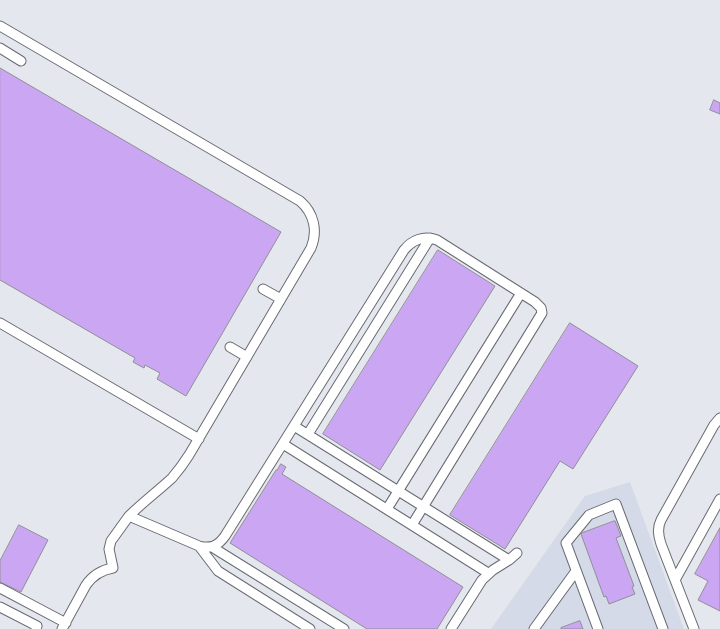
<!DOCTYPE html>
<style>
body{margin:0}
canvas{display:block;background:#e4e7ee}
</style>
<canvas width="720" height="629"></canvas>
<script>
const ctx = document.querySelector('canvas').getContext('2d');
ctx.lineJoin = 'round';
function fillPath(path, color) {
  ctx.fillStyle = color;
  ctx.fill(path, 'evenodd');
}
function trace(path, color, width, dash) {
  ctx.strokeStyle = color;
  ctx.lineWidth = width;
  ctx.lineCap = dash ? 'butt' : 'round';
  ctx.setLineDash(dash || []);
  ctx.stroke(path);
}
const built = new Path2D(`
 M630 482 684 629H491L585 496Z`);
const building = new Path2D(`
 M0 68 281 232 186 396 157 379 160 373 145 365 144 368 133 362 135 358 0 280Z
 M714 100 720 103V114L710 110Z
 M438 250 495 286 380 470 323 434Z
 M570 323 638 366 573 469 560 461 505 549 450 515Z
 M281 464 286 467 282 474 463 587 437 629H367L230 543 276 470H277Z
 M615 521 621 536 616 538 634 586 632 587 635 594 609 604 606 596 604 597 581 534 582 533Z
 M19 525 48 540 21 592 0 582V561Z
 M720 528V611L698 600 708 581 695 574Z
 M580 621 583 629H561V628Z`);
const minor = new Path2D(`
 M0 26 300 201C314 213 318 231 311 248L189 455C184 463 178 471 172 478 158 491 143 502 129 516
 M0 48 21 61
 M263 289 281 299
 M0 323 199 439
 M230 347 247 357
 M294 426 509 560
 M308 434 430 238
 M283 444 488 573
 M387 509 521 293
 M199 546 218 571 310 629
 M212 547 344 629
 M675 580 720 499
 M0 588 66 623
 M0 607 37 626 36 629
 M62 629 86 585C93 575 101 570 113 568L109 549 111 541 129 516 199 546C211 549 218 546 225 536L404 250C412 240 424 235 437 240L535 302 541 308 542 313 412 525
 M451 629 482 580 493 570 509 560 517 553
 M534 629 576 571
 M598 629 566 543 589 515 616 504 663 629
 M694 629 661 544C658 535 657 528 661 520L714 425 720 418`);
fillPath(built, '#d5dae8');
fillPath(building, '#caa6f3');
trace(building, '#918f95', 1);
trace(minor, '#686b71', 11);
trace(minor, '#fff', 9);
</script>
